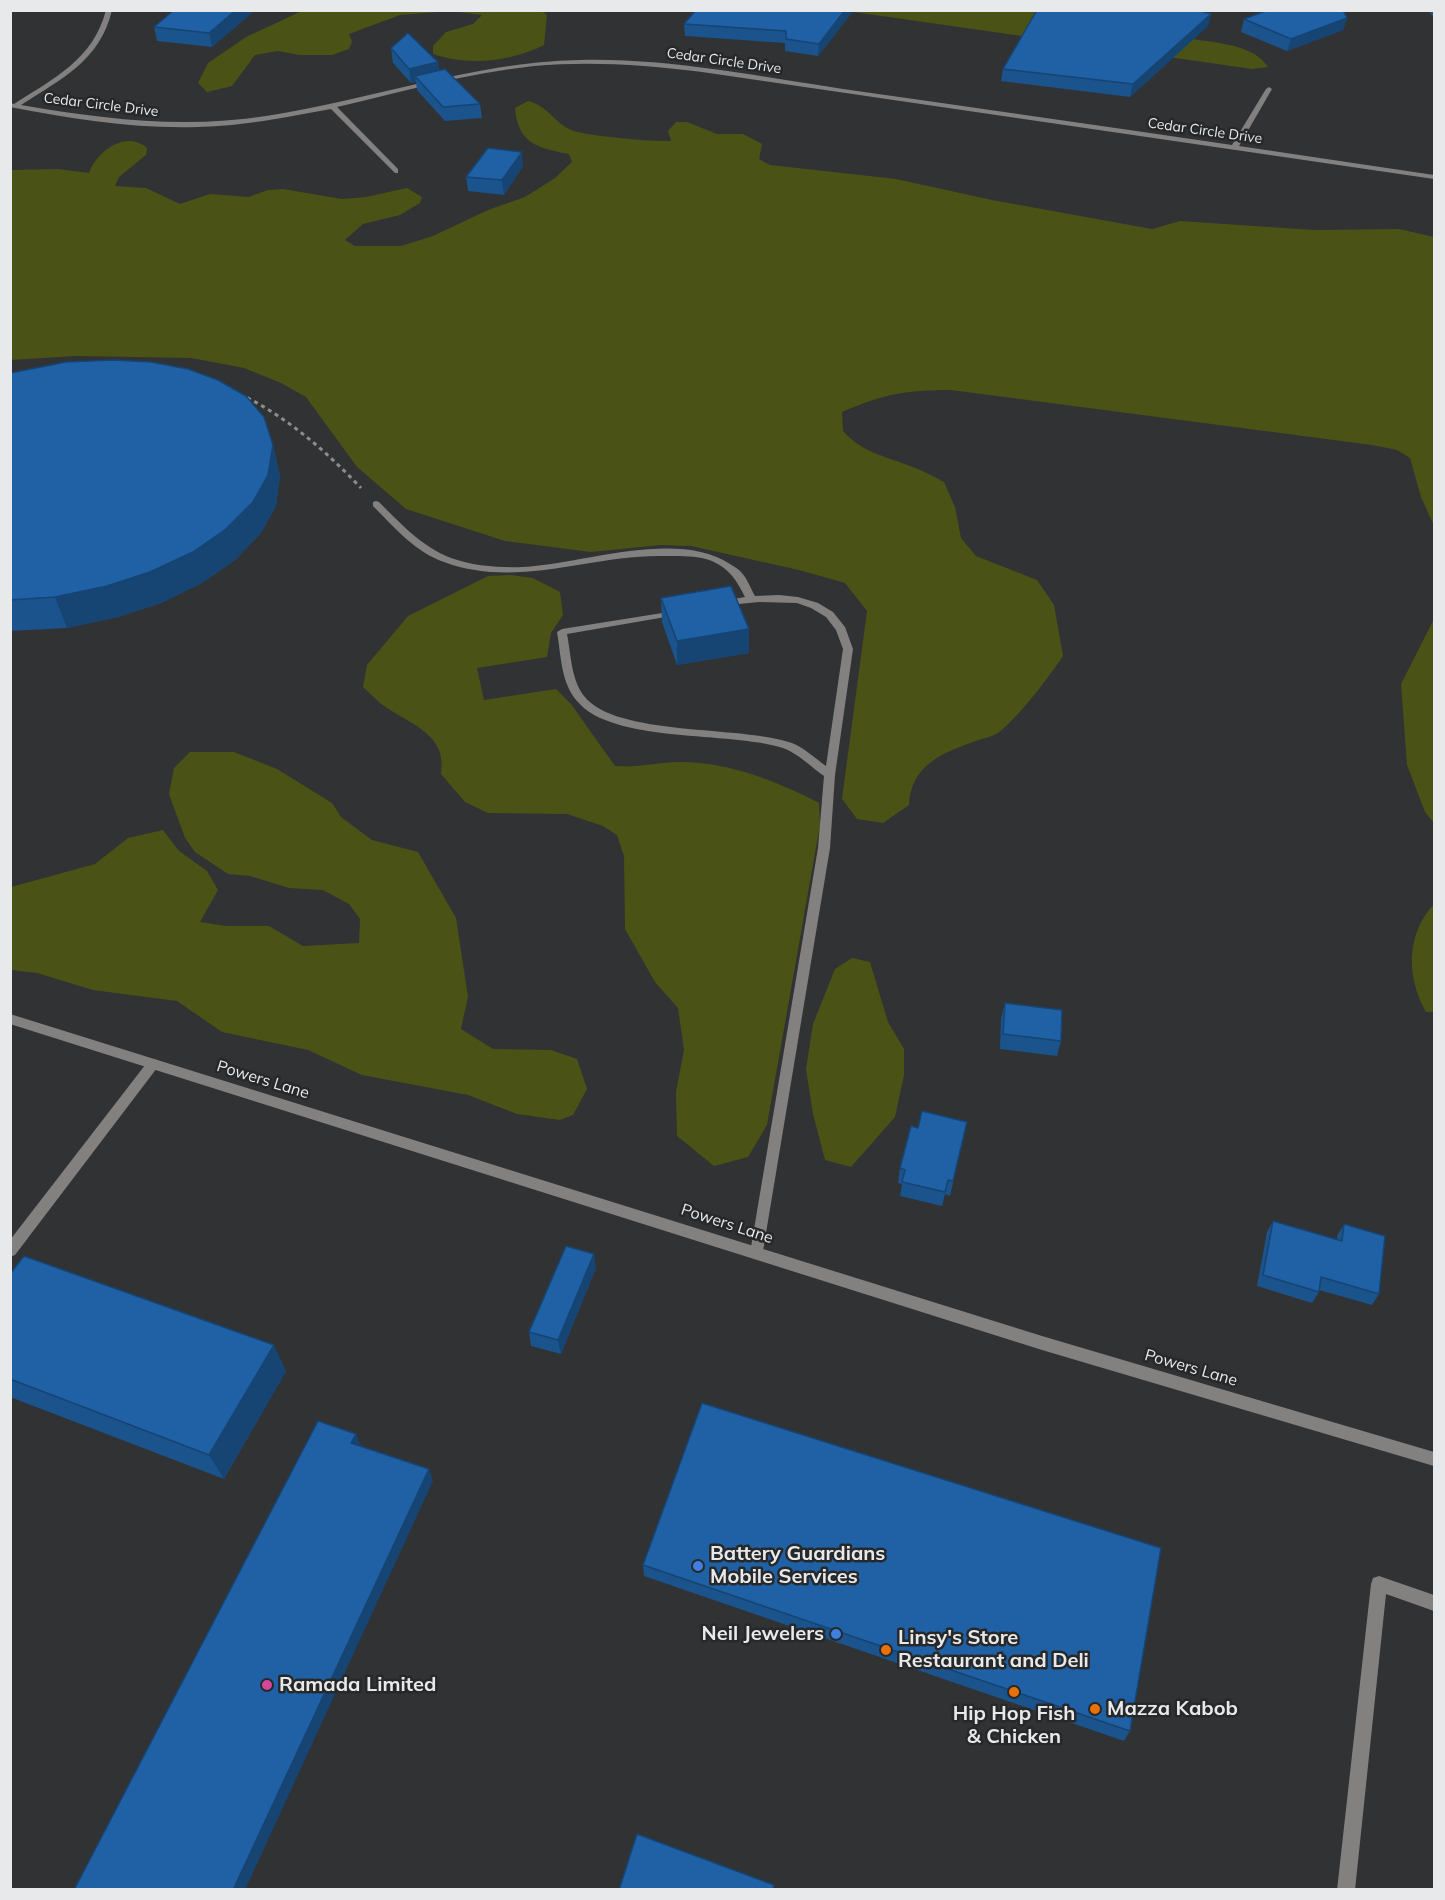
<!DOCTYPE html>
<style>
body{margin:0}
#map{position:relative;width:1445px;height:1900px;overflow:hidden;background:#313234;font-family:Mulish,sans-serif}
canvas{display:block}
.frame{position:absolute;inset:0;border:12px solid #e8e9eb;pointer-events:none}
</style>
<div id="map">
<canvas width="1445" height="1900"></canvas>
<div class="frame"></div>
</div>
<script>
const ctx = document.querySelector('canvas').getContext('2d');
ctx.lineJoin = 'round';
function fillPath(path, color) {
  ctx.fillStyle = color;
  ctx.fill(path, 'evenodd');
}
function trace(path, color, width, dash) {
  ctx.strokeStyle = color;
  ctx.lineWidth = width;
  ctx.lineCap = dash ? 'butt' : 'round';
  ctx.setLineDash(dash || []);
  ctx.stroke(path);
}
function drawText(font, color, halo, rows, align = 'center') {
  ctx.font = font + ' Mulish,sans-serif';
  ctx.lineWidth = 5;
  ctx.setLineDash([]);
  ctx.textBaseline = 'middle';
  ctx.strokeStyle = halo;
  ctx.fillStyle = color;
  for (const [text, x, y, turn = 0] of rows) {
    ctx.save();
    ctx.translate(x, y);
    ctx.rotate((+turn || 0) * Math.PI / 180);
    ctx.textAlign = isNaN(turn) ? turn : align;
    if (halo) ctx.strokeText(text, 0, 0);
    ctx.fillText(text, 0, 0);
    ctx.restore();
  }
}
const green = new Path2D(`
 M304 10H450V11L400 15 349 34 352 42 349 49 332 55H299L278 51 255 55 232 86 207 92 198 83 208 63 246 37Z
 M451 11H542L547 15 544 45C511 62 468 66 433 54V46L446 32 473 24 482 15Z
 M847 11H1206L1212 15 1196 19 1177 36C1204 43 1252 41 1268 67L1252 69Z
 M528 101C548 106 552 120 569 129 581 136 656 142 671 141L668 131 676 122H687L717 134H743L762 144 759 159 770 165 896 179 992 200 1152 229 1180 221 1314 230 1399 229 1434 237V526L1421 497 1410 458 1397 450 1372 445 951 390C905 390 884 394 842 412L843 431C862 452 884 456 910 466 921 470 933 476 944 482L955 507 961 538 976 556 1037 580 1054 605 1063 656C1049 677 1018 718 998 733 992 737 983 738 976 741 942 753 911 765 909 805L883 823 857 819 842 799 867 611 845 583 799 570 691 546 661 545 591 552 505 541 406 509 357 467 306 397 281 383 244 368 191 358 76 356 11 360V170L58 169 89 173C96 152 126 129 147 148L146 155 119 177 115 186 146 188 180 204 210 194 248 197 268 190 283 189 342 199 366 197 407 188 422 197 420 203 400 215 363 224 345 240 355 246H401L433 236 488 210 525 197 555 178 572 162 569 154C538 148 518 144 515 108Z
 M510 575 533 578 560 592 563 615 551 633 547 657 477 668 484 700 556 689 571 704 615 766C639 768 662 761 685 762 731 763 779 782 819 803L820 825 767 1125 748 1157 714 1166 677 1136 676 1092 684 1050 678 1008 655 982 625 929 624 856 617 835 603 826 567 814 488 813 465 802 441 774C448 732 407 724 380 703 374 698 369 692 363 687L367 665 408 616 488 576Z
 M1434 619V823L1425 812 1407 765 1401 684Z
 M190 752H234L277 769 332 803 341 817 372 840 418 852 456 918 468 997 461 1029 493 1049 551 1050 577 1059 587 1089 573 1115 560 1120 517 1114 468 1095 362 1075 308 1050 222 1032 177 1001 93 990 37 973 11 970V887L95 864 128 838 163 830 179 851 207 871 218 890 200 922 226 926H269L303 946 359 943 360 919 349 904 323 890 289 888 250 876 228 874 195 852 185 838 169 794 174 768Z
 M1434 904V1012H1426C1406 977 1406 934 1434 904Z
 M852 958 870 962 888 1022 904 1049V1075L895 1117 851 1167 825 1160 813 1114 806 1069 813 1024 835 969Z`);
const path = new Path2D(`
 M240 394C287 417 325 450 361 488`);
const lane = new Path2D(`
 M376 501 379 502C400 523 422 547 451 558 473 566 500 568 523 567 584 564 676 529 730 564 734 567 739 569 741 572 747 578 751 589 755 596L779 595 798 597 818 603 833 612 845 627 853 649 835 775 830 848 762 1257 757 1259 752 1257 750 1253 818 848 824 776C811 767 799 754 783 748 731 731 612 744 577 701 561 683 561 655 557 632L562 629 681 610V614L677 615 567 634C571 654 571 679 584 696 616 737 741 725 792 743 804 748 815 758 826 766L843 649 836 630 826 617 811 608 797 603 759 602 718 606V602L745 597C737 581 730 569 712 561 697 555 678 556 662 556 589 555 517 589 444 562 415 552 394 527 373 506V502Z
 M153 1059 157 1060 159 1064 157 1068 15 1255 10 1257V1240L149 1060Z
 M1379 1576 1434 1595V1611L1386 1594 1355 1890H1337L1371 1584 1373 1578Z`);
const street = new Path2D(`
 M106 10H112C100 61 61 79 21 105 103 119 183 129 266 116 371 100 473 62 580 60 668 58 756 76 843 89 972 107 1102 126 1232 145L1266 89 1269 87 1272 89 1239 146 1434 175V179L702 72C646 65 590 61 534 66 467 73 402 92 337 107L398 169V173H395L331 109C287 117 243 126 198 127 136 129 72 119 10 107V103L14 104C54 78 93 60 106 10Z
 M10 1014 1042 1336 1434 1452V1466L1042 1350 10 1024Z`);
const wall = new Path2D(`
 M174 10H255L212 47 157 41 154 27Z
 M696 10H854L818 56 785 51V43L685 36 684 24Z
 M1428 10H1434V18Z
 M1211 14 1208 26 1130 97 1001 81 1003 69Z
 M1347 18 1343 30 1287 51 1241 32 1244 19Z
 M391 48 438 62 439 70 480 104 482 118 445 121 417 90 416 82 411 83 393 63Z
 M523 166 504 195 468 191 466 177Z
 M10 373 273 445 280 476 276 506 261 533 235 560 202 583 161 603 118 617 67 628 10 631Z
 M661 598 749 629V653L677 665 662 622Z
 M1005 1003 1061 1041 1057 1056 1000 1049 1001 1019Z
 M967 1122 950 1196 945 1194 942 1206 900 1196 902 1184 898 1183 900 1168 918 1128Z
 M1273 1221 1337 1240V1236L1344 1224 1379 1294 1372 1305 1319 1290V1292L1312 1303 1257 1286 1267 1232Z
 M596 1268 561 1354 531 1346 529 1332Z
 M10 1274 286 1371 224 1479 10 1397Z
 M643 1565 1130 1731 1124 1741 644 1576Z`);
const shadedWall = new Path2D(`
 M236 10H255L212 47 209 33Z
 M845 10H854L818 56 819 44Z
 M1211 14 1208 26 1130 97 1133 84Z
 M1347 18 1343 30 1287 51 1291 39Z
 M438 62 440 77 415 76 416 82 411 83 409 69Z
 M522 152 523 166 504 195 502 180Z
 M273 445 280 476 276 506 261 533 235 560 202 583 161 603 118 617 67 628 55 597Z
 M749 629V653L677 665V641Z
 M594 1254 596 1268 561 1354 558 1340Z
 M274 1345 286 1371 224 1479 209 1455Z
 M356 1434 361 1446 351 1443Z
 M429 1469 433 1481 245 1890H233Z`);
const building = new Path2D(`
 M174 10H236L209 33 154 27Z
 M696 10H845L819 44 786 39V31L684 24Z
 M1037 10H1197L1211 14 1133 84 1003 69Z
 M1268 10H1343L1347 18 1291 39 1244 19Z
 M408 33 438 62 409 69 391 48Z
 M445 69 480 104 443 107 415 76Z
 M488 148 522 152 502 180 466 177Z
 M113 360 151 362 188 369 218 380 246 396 264 417 273 445 268 475 253 502 226 529 193 552 150 572 107 586 55 597 10 600V373L66 362Z
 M731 586 749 629 677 641 661 598Z
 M1005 1003 1062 1010 1061 1041 1003 1034Z
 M922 1111 967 1122 953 1181 948 1180 945 1192 902 1182 905 1170 900 1168 911 1126 918 1128Z
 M1273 1221 1342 1241 1344 1224 1385 1236 1379 1294 1321 1277 1319 1292 1263 1275Z
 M566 1246 594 1254 558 1340 529 1332Z
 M24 1256 274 1345 209 1455 10 1379V1274Z
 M702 1403 1161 1548 1130 1731 643 1565Z
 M318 1421 356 1434 351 1443 429 1469 233 1890H74Z
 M637 1834 774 1885 773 1890H619Z`);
const markers = [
 [698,1566,6,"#3f7fe0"],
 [836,1634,6,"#3f7fe0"],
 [886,1650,6,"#e8710a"],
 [267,1685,6,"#d1479c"],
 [1014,1692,6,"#e8710a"],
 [1095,1709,6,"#e8710a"]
];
const farStreetnames = [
 ["Cedar Circle Drive",724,61,8],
 ["Cedar Circle Drive",101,105,7],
 ["Cedar Circle Drive",1205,131,8]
];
const streetNames = [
 ["Powers Lane",263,1080,17],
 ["Powers Lane",727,1224,18],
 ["Powers Lane",1191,1368,16]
];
const nearPoinames = [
 ["Battery Guardians",710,1554],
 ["Mobile Services",710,1577],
 ["Neil Jewelers",824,1634,"right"],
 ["Linsy's Store",898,1638],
 ["Restaurant and Deli",898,1661],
 ["Ramada Limited",279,1685],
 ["Mazza Kabob",1107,1709],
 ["Hip Hop Fish",1014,1714,"center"],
 ["& Chicken",1014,1737,"center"]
];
fillPath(green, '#4b5216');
trace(path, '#8c8d8f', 3, [4, 4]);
fillPath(lane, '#838180');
fillPath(street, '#838180');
fillPath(wall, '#1b538d');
fillPath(shadedWall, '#164473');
fillPath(building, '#1f61a4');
trace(building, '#164473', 1.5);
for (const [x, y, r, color] of markers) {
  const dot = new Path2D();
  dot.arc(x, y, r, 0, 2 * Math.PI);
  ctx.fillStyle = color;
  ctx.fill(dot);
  trace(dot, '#27282a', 2);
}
drawText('14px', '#e8e9eb', '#27282a', farStreetnames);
drawText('16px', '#e8e9eb', '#27282a', streetNames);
drawText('bold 20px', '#e8e9eb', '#27282a', nearPoinames, 'left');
</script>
